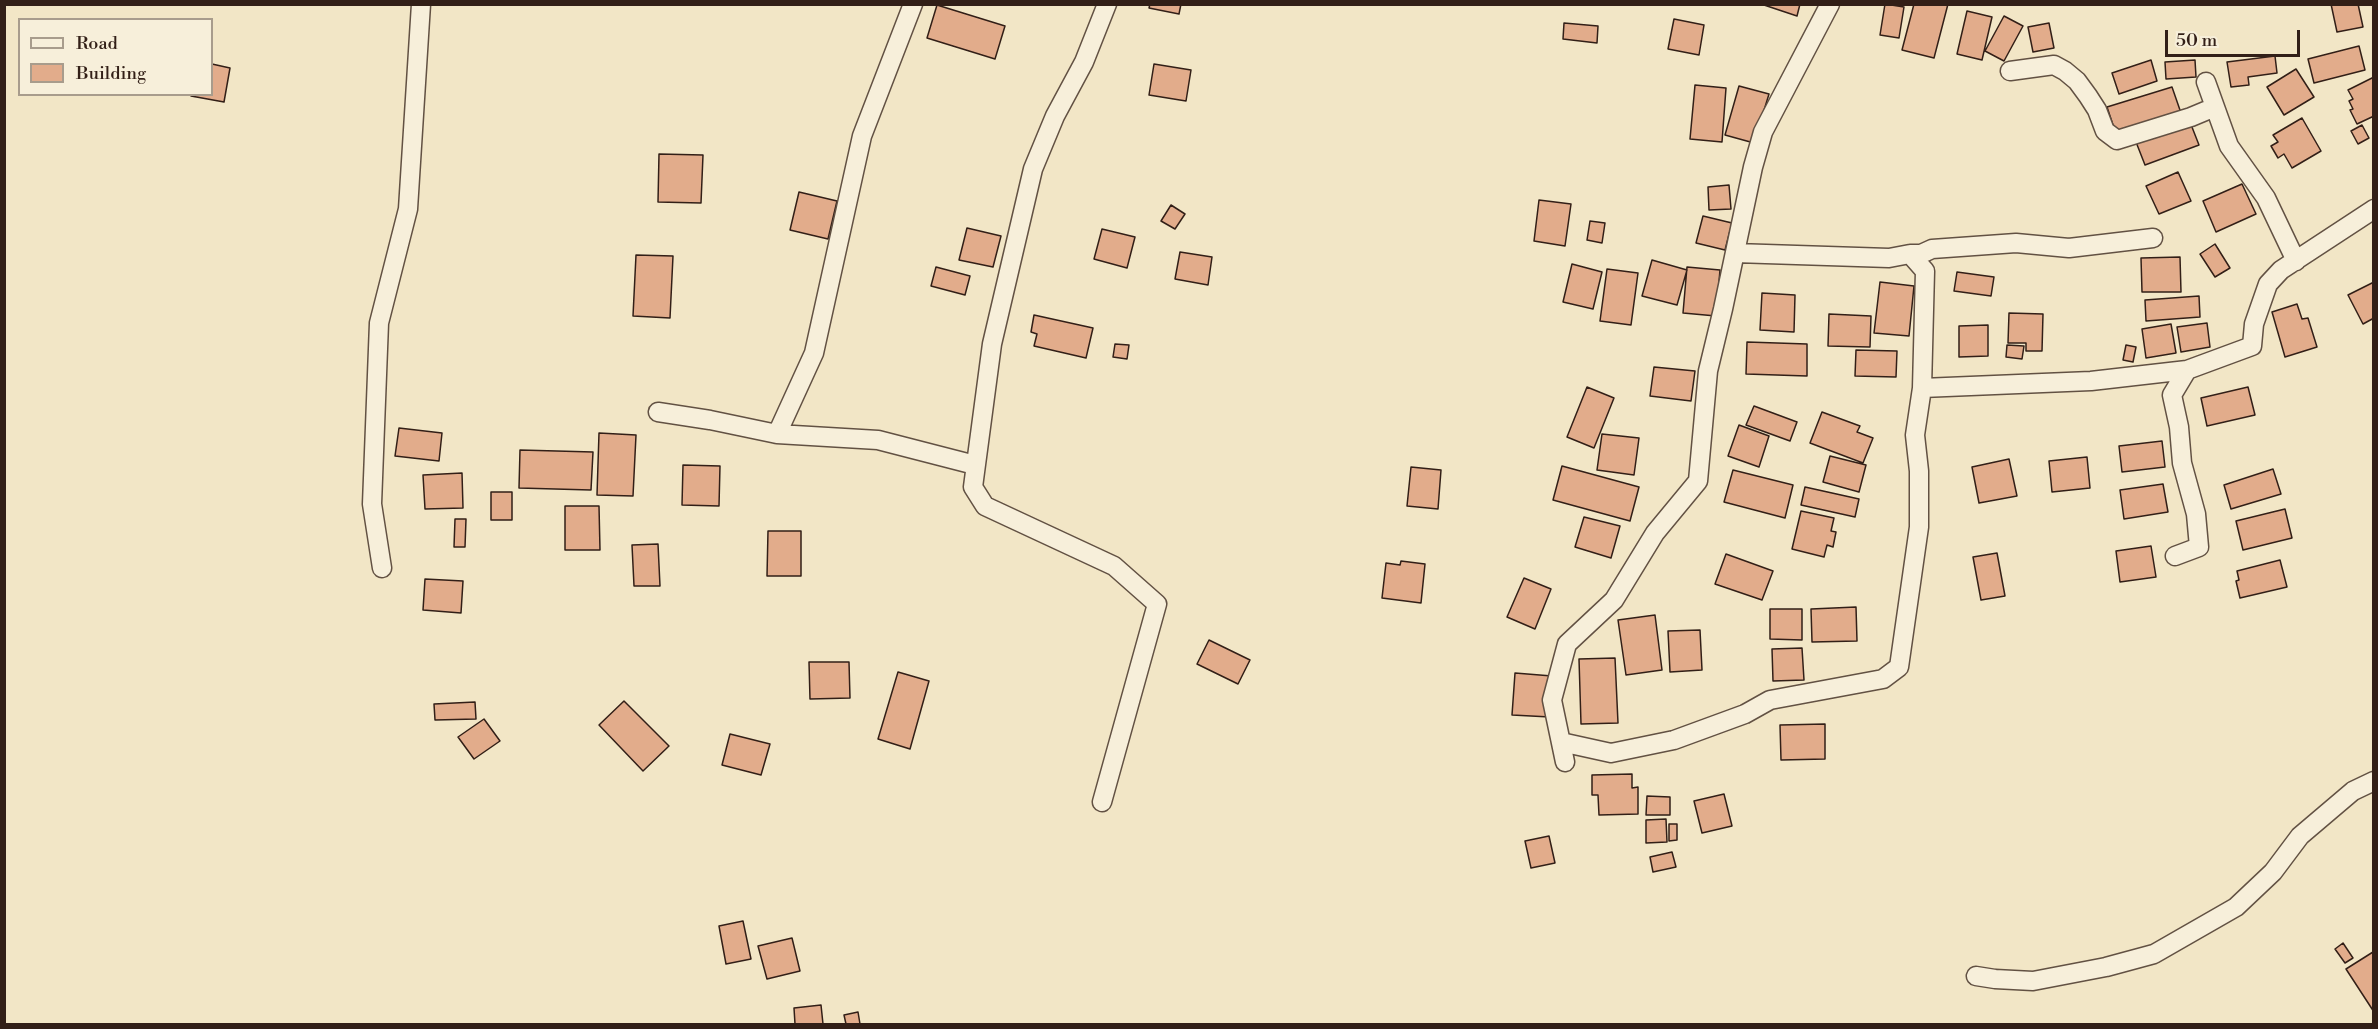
<!DOCTYPE html>
<style>
body{margin:0}
#map{position:relative;width:2378px;height:1029px;overflow:hidden;background:#f2e6c6;font-family:"Libre Bodoni",serif}
canvas{display:block}
.frame{position:absolute;inset:0;border:6px solid #321f17;pointer-events:none}
.legend{position:absolute;left:18px;top:18px;width:195px;height:78px;box-sizing:border-box;background:#f7efda;border:2px solid #a89c8c;margin:0;padding:8px 10px;list-style:none;font-size:18px;color:#321f17}
.legend li{display:flex;align-items:center;gap:12px;height:30px}
.legend b{width:30px;border:2px solid #a89c8c}
.scale{position:absolute;left:2165px;top:30px;width:135px;height:27px;box-sizing:border-box;border:3px solid #321f17;border-top:0;padding-left:8px;font-size:18px;line-height:21px;white-space:nowrap;color:#321f17;-webkit-text-stroke:4px #f7efda;paint-order:stroke}
</style>
<div id="map">
<canvas width="2378" height="1029"></canvas>
<div class="frame"></div>
<ul class="legend">
<li><b style="height:8px;background:#f7efda"></b>Road</li>
<li><b style="height:16px;background:#e2ac8b"></b>Building</li>
</ul>
<div class="scale">50 m</div>
</div>
<script>
const ctx = document.querySelector('canvas').getContext('2d');
ctx.lineJoin = 'round';
function fillPath(path, color) {
  ctx.fillStyle = color;
  ctx.fill(path, 'evenodd');
}
function trace(path, color, width, dash) {
  ctx.strokeStyle = color;
  ctx.lineWidth = width;
  ctx.lineCap = dash ? 'butt' : 'round';
  ctx.setLineDash(dash || []);
  ctx.stroke(path);
}
const building = new Path2D(`
 M1150 4H1181L1179 14 1149 8Z
 M1761 4H1800L1797 16Z
 M1885 4 1904 7 1899 38 1880 35Z
 M1914 4H1948L1934 58 1902 50Z
 M2331 4H2358L2363 27 2337 32Z
 M937 5 1005 26 995 59 927 38Z
 M1967 11 1992 17 1982 60 1957 54Z
 M2004 16 2023 26 2004 61 1985 51Z
 M1674 19 1704 25 1699 55 1668 49Z
 M1564 23 1598 26 1597 43 1563 39Z
 M2049 23 2054 48 2033 52 2028 27Z
 M2359 46 2365 70 2314 83 2308 59Z
 M2275 56 2277 73 2248 77 2249 85 2231 87 2227 62Z
 M2151 60 2157 81 2119 94 2112 73Z
 M2195 60 2196 77 2166 79 2165 62Z
 M212 64 230 68 224 102 191 96V94H212Z
 M1154 64 1191 70 1186 101 1149 95Z
 M2296 69 2314 97 2284 115 2267 87Z
 M2374 77V116L2357 124 2350 110 2353 109 2349 101 2353 99 2348 90Z
 M1695 85 1726 88 1722 142 1690 139Z
 M1739 86 1769 94 1754 143 1725 135Z
 M2172 87 2181 113 2116 134 2107 107Z
 M2302 118 2321 151 2292 168 2284 154 2278 158 2271 146 2278 142 2273 135Z
 M2190 122 2199 145 2145 165 2136 142Z
 M2362 125 2369 138 2358 144 2351 131Z
 M659 154 703 155 701 203 658 202Z
 M2178 172 2191 201 2159 214 2146 186Z
 M2242 184 2256 214 2216 232 2203 201Z
 M1729 185 1731 209 1709 210 1708 187Z
 M799 192 837 201 828 239 790 230Z
 M1539 200 1571 204 1565 246 1534 241Z
 M1171 205 1185 214 1175 229 1161 221Z
 M1703 216 1732 223 1725 250 1696 243Z
 M1590 221 1605 223 1602 243 1587 240Z
 M967 228 1001 236 993 267 959 260Z
 M1102 229 1135 237 1127 268 1094 259Z
 M2215 244 2230 268 2215 277 2200 254Z
 M1180 252 1212 257 1208 285 1175 279Z
 M636 255 673 256 670 318 633 316Z
 M2180 257 2181 292H2142L2141 258Z
 M1652 260 1687 270 1677 305 1642 296Z
 M1572 264 1602 272 1593 309 1563 302Z
 M936 267 970 276 965 295 931 286Z
 M1687 267 1720 270 1716 316 1683 313Z
 M1607 269 1638 273 1631 325 1600 321Z
 M1957 272 1994 277 1991 296 1954 291Z
 M1880 282 1914 286 1909 336 1874 333Z
 M2374 282V318L2363 324 2348 295Z
 M1762 293 1795 295 1794 332 1760 330Z
 M2199 296 2200 317 2146 321 2145 300Z
 M2297 304 2302 319 2308 318 2317 347 2285 357 2272 312Z
 M2009 313 2043 314 2042 351H2026V343H2008Z
 M1829 314 1871 316 1870 347 1828 346Z
 M1034 315 1093 328 1086 358 1034 346 1037 334 1031 332Z
 M2207 323 2210 347 2181 352 2177 327Z
 M2171 324 2176 353 2146 358 2142 329Z
 M1988 325V356L1959 357V326Z
 M1747 342 1807 344V376L1746 374Z
 M1115 344 1129 345 1127 359 1113 357Z
 M2007 345 2024 346 2022 359 2006 357Z
 M2126 345 2136 347 2133 362 2123 360Z
 M1856 350 1897 351 1896 377 1855 376Z
 M1654 367 1695 371 1691 401 1650 396Z
 M1587 387 1614 398 1594 448 1567 437Z
 M2248 387 2255 415 2207 426 2201 398Z
 M1754 406 1797 422 1790 441 1746 425Z
 M1822 412 1860 426 1857 432 1873 438 1863 463 1810 443Z
 M1739 425 1769 436 1759 467 1728 456Z
 M399 428 442 433 439 461 395 456Z
 M599 433 636 435 633 496 597 495Z
 M1602 434 1639 438 1634 475 1597 470Z
 M2162 441 2165 467 2122 472 2119 446Z
 M520 450 593 452 591 490 519 488Z
 M1830 456 1866 465 1859 492 1823 482Z
 M2087 457 2090 488 2052 492 2049 461Z
 M2009 459 2017 496 1979 503 1972 467Z
 M683 465 720 466 719 506 682 505Z
 M1562 466 1639 487 1630 521 1553 500Z
 M1411 467 1441 470 1438 509 1407 506Z
 M2273 469 2281 494 2231 509 2224 485Z
 M1733 470 1793 485 1785 518 1724 502Z
 M462 473 463 508 425 509 423 475Z
 M2163 484 2168 512 2124 519 2120 490Z
 M1805 487 1859 499 1855 517 1801 505Z
 M491 492H512V520H491Z
 M565 506H599L600 550H565Z
 M2285 509 2292 538 2243 550 2236 521Z
 M1801 511 1834 518 1831 531 1836 532 1833 547 1827 545 1824 557 1792 549Z
 M1584 517 1620 526 1611 558 1575 547Z
 M455 519H466L465 547H454Z
 M768 531H801V576H767Z
 M658 544 660 586H634L632 545Z
 M2151 546 2156 577 2120 582 2116 551Z
 M1997 553 2005 596 1981 600 1973 557Z
 M1726 554 1773 571 1762 600 1715 584Z
 M2280 560 2287 587 2240 598 2236 581 2239 580 2237 571Z
 M1401 561 1425 564 1421 603 1382 598 1386 563 1400 565Z
 M1524 578 1551 589 1535 629 1507 617Z
 M425 579 463 581 461 613 423 610Z
 M1856 607 1857 641 1812 642 1811 609Z
 M1770 609H1802V640L1770 639Z
 M1655 615 1662 670 1626 675 1618 620Z
 M1700 630 1702 670 1670 672 1668 631Z
 M1209 640 1250 660 1238 684 1197 664Z
 M1802 648 1804 680 1773 681 1772 649Z
 M1615 658 1618 723 1581 724 1579 659Z
 M809 662H849L850 698 810 699Z
 M898 672 929 681 910 749 878 739Z
 M1515 673 1552 676 1550 717 1512 715Z
 M624 701 669 746 643 771 599 725Z
 M475 702 476 719 435 720 434 704Z
 M484 719 500 741 474 759 458 737Z
 M1825 724V759L1781 760 1780 725Z
 M730 734 770 744 761 775 722 765Z
 M1632 774V788L1638 787V814L1599 815 1598 795H1592V775Z
 M1724 794 1732 826 1702 833 1694 801Z
 M1647 796 1670 797V815H1646Z
 M1666 819 1667 842 1646 843V820Z
 M1669 824H1677V840L1669 841Z
 M1549 836 1555 863 1531 868 1525 841Z
 M1672 852 1676 867 1653 872 1650 857Z
 M743 921 751 959 726 964 719 926Z
 M792 938 800 971 767 979 758 946Z
 M2343 943 2353 958 2345 963 2335 949Z
 M2373 952 2374 953V1012L2346 969Z
 M821 1005 823 1024H795L794 1008Z
 M858 1012 860 1024H846L844 1015Z`);
const minor = new Path2D(`
 M2010 71 2054 65 2065 71 2077 81 2088 96 2097 110 2105 131 2117 140 2191 117 2215 107
 M2206 82 2229 146 2266 198 2296 261
 M1910 254H1921L1932 249 2016 243 2069 248 2153 238
 M1922 388 2091 381 2187 370 2252 346 2254 324 2268 284 2281 270 2374 209
 M658 412 710 420 777 434 814 353 862 136 913 4
 M777 434 878 440 975 465
 M2175 556 2199 547 2196 514 2182 463 2179 427 2172 395 2187 370
 M382 568 372 504 379 323 408 209 421 4
 M1561 742 1611 753 1674 740 1745 714 1770 700 1883 679 1899 667 1919 527V471L1915 435 1922 388 1925 271 1910 254 1889 258 1735 253
 M1565 762 1552 700 1567 644 1614 600 1655 533 1698 481 1708 371 1723 309 1753 167 1763 132 1830 4
 M1102 802 1157 604 1114 566 985 506 973 487 992 344 1033 169 1055 116 1084 62 1107 4
 M1976 976 1995 979 2033 981 2106 967 2154 954 2236 907 2273 872 2300 836 2353 791 2374 781`);
fillPath(building, '#e2ac8b');
trace(building, '#321f17', 1.5);
trace(minor, '#625143', 21);
trace(minor, '#f7efda', 18);
</script>
